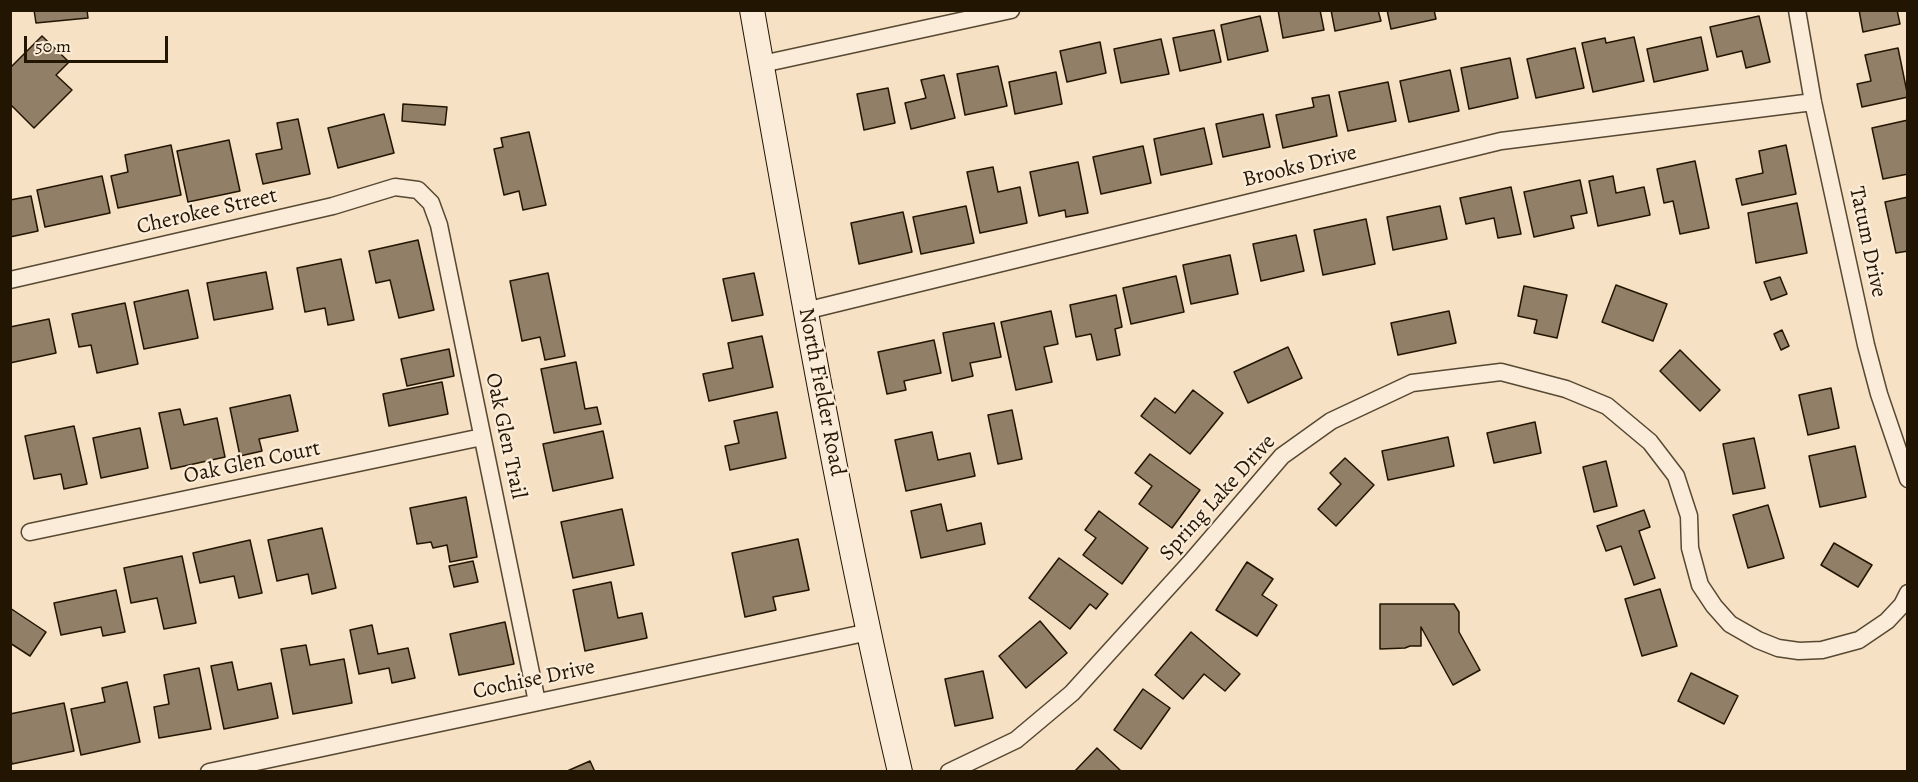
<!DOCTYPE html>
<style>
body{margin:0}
#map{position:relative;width:1918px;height:782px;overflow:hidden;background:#f7e1c4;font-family:Alegreya,serif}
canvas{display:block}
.frame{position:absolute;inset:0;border:12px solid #221502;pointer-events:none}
.scale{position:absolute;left:24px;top:36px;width:144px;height:27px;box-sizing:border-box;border:3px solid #221502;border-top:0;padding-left:8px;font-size:18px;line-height:21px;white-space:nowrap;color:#221502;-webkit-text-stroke:4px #faecd9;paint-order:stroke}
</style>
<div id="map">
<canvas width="1918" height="782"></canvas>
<div class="frame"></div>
<div class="scale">50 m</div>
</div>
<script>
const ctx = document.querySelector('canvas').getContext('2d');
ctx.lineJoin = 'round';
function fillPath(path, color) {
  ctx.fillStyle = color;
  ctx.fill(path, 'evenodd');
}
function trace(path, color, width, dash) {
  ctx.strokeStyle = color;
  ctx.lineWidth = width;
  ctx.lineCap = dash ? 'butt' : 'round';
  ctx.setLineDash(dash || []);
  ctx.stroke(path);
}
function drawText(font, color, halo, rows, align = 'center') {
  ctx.font = font + ' Alegreya,serif';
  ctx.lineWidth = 4.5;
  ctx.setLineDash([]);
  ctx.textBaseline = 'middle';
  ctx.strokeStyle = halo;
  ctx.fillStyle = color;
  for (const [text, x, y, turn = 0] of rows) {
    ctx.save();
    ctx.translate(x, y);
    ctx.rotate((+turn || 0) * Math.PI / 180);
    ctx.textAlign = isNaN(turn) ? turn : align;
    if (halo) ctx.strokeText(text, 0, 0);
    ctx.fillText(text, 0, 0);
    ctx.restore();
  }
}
const building = new Path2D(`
 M34 10H87L88 18 36 23Z
 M1278 10H1320L1324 30 1283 38Z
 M1331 10H1378L1381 21 1335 31Z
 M1387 10H1434L1436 19 1391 29Z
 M1859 10H1897L1900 24 1863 32Z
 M1260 16 1268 51 1228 60 1221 25Z
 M1759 16 1770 62 1746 68 1742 51 1717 57 1710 27Z
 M1214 30 1221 62 1180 71 1173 38Z
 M42 36 69 62 56 75 72 90 34 128 10 104V68Z
 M1634 37 1644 81 1593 92 1582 43 1605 38 1606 43Z
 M1701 37 1708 70 1654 82 1647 49Z
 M1161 39 1169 74 1121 83 1114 49Z
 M1100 42 1106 73 1067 82 1060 51Z
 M1575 48 1584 88 1536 98 1527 59Z
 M1898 48 1908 97 1862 107 1857 84 1871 81 1865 55Z
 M1510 58 1518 98 1469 109 1461 68Z
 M998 66 1007 106 965 115 957 74Z
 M1450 70 1459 111 1409 122 1400 81Z
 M1056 72 1062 104 1015 114 1009 82Z
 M944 75 955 118 911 129 905 103 926 98 921 80Z
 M1388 82 1396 121 1348 131 1339 92Z
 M888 88 895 123 864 130 857 94Z
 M1329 95 1337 136 1283 148 1276 115 1314 107 1312 98Z
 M403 104 447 107 445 125 402 121Z
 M384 114 394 153 338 168 328 128Z
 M1263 114 1270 147 1223 157 1216 124Z
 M298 119 310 174 263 184 256 154 282 149 277 123Z
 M1908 120V174L1883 179 1872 128Z
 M1204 128 1212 164 1161 175 1154 139Z
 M529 132 546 205 523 210 519 191 504 195 494 149 503 147 501 138Z
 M229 140 240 191 188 202 177 151Z
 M171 145 181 195 118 208 111 176 128 172 125 155Z
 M1786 145 1796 194 1742 205 1736 179 1763 173 1759 151Z
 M1143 146 1151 183 1101 194 1093 157Z
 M1695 161 1709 228 1680 234 1673 201 1664 203 1657 169Z
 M1078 162 1088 213 1066 217 1065 210 1039 216 1030 172Z
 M993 167 998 192 1020 187 1027 223 980 233 967 172Z
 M102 176 110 213 45 227 37 190Z
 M1613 176 1616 193 1644 187 1650 215 1598 226 1589 181Z
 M1580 180 1587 213 1571 216 1574 228 1534 237 1524 192Z
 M1511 187 1521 234 1498 238 1494 218 1466 224 1460 198Z
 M31 196 38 231 10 237V200Z
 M1908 197V251L1896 253 1885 202Z
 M1797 203 1807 253 1756 263 1748 213Z
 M966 206 974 243 921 254 913 217Z
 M1440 206 1447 239 1393 250 1387 217Z
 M903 212 912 252 859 264 851 223Z
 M1366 219 1375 264 1323 275 1314 230Z
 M1296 235 1304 271 1261 281 1253 244Z
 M418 240 434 310 399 318 390 280 376 283 369 251Z
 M1230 255 1238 294 1191 304 1183 265Z
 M341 259 354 320 328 325 325 308 305 312 297 268Z
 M266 272 273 309 214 320 207 283Z
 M548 273 565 356 545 360 540 337 522 341 510 281Z
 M754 273 763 315 732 321 723 279Z
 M1176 276 1184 312 1131 324 1123 288Z
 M1780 277 1787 294 1771 300 1764 282Z
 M1616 285 1667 304 1653 341 1602 322Z
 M1524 286 1567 295 1557 338 1534 333 1537 320 1518 316Z
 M188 290 198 338 144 349 134 302Z
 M1116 295 1122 327 1115 329 1120 355 1097 360 1091 334 1076 337 1070 305Z
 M125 303 138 364 97 373 91 345 79 347 72 314Z
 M1051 311 1058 344 1044 347 1052 382 1016 390 1001 322Z
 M1449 311 1456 343 1398 355 1391 323Z
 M49 319 56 353 10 363V327Z
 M994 323 1001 357 970 363 973 376 952 381 943 333Z
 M1782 330 1789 346 1781 350 1774 334Z
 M762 336 773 387 709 401 703 374 733 368 728 343Z
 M934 340 941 373 904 381 906 390 887 394 878 352Z
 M1288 347 1302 378 1248 403 1234 372Z
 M449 349 454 376 407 386 401 359Z
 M1680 350 1720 390 1700 411 1660 371Z
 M576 362 585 409 597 407 601 424 554 433 541 369Z
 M442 382 448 414 389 426 383 394Z
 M1831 388 1839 428 1808 435 1799 395Z
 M1193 390 1223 413 1190 454 1141 416 1155 398 1175 413Z
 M290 395 298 431 259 439 262 451 240 456 230 408Z
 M180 409 184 425 217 418 225 457 171 469 159 413Z
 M1012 410 1022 459 998 464 988 415Z
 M777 412 786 458 730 470 725 446 739 443 734 421Z
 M1535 422 1541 453 1494 463 1487 433Z
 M74 426 87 484 64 489 61 474 34 479 25 436Z
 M140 428 148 468 101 478 93 438Z
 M603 431 613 478 553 491 543 444Z
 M932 432 938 460 970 453 975 476 906 491 895 440Z
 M1448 437 1454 466 1388 480 1382 451Z
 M1754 438 1765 488 1733 494 1723 444Z
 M1855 446 1866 497 1820 507 1809 456Z
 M1150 454 1200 490 1172 528 1139 504 1152 486 1135 473Z
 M1345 458 1374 485 1336 526 1318 509 1341 484 1330 473Z
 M1606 461 1617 506 1594 512 1583 467Z
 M466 497 477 557 450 562 447 545 433 548 431 542 417 544 410 508Z
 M941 504 947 531 981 523 985 544 921 558 911 511Z
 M1768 505 1784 558 1748 568 1733 515Z
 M622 509 634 565 573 578 561 522Z
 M1644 510 1650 527 1639 531 1655 578 1634 585 1621 546 1606 551 1597 526Z
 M1099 511 1148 548 1122 584 1083 555 1096 538 1085 530Z
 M322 528 336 588 312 594 308 574 277 581 268 540Z
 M798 539 809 590 773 597 776 610 745 617 732 553Z
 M250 540 262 593 239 598 234 576 200 583 193 553Z
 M1834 543 1872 565 1858 587 1821 565Z
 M182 556 196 623 164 629 157 598 131 603 124 568Z
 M1059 558 1108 594 1096 609 1090 604 1070 629 1029 598Z
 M473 561 478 582 454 587 449 566Z
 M1247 562 1273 579 1262 595 1277 605 1257 636 1216 610Z
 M611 582 618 618 642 613 647 638 585 651 573 590Z
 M1660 589 1677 646 1642 656 1625 599Z
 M116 590 125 632 103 636 101 627 61 635 54 603Z
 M1380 604H1454L1459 612V632L1480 670 1453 685 1421 627V646H1410L1405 648 1380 649Z
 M10 608 46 632 30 656 10 643Z
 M1040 621 1067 653 1026 688 999 656Z
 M505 622 514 664 459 675 450 634Z
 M372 625 378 654 408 648 415 678 392 683 389 668 359 674 350 630Z
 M1191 632 1240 674 1225 691 1204 674 1183 699 1155 675Z
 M306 645 310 665 344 659 352 703 293 714 281 649Z
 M232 662 238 690 271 683 278 718 224 729 211 666Z
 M199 668 211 729 159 738 154 707 169 704 164 675Z
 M983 671 993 718 955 726 945 679Z
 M1691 673 1738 696 1724 724 1678 701Z
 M127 682 140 742 81 755 71 709 105 702 102 688Z
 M1143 689 1170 708 1141 749 1114 730Z
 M64 703 74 751 12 764 10 754V714Z
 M1097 748 1121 771 1074 772Z
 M590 761 595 772H565Z`);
const street = new Path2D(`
 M1797 10 1813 102 1866 345 1879 394 1908 479
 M762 64 1011 10
 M10 280 333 206 395 187 418 190 431 203 439 225 537 702
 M805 311 1501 141 1813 102
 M30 532 482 437
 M209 772 869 632
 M949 772 1016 740 1072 693 1190 563 1282 456 1331 421 1412 383 1501 372 1566 389 1607 406 1650 442 1676 476 1689 516 1690 548 1700 585 1714 606 1730 624 1758 640 1778 648 1799 651 1822 650 1859 640 1887 621 1902 605 1908 593`);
const secondary = new Path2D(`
 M752 10C797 265 841 520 900 772`);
const streetNames = [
 ["Brooks Drive",1300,167,-14],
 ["Cherokee Street",207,212,-13],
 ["Tatum Drive",1867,242,78],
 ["North Fielder Road",821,392,79],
 ["Oak Glen Trail",505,436,78],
 ["Oak Glen Court",252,463,-12],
 ["Spring Lake Drive",1218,498,-48],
 ["Cochise Drive",534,680,-12]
];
fillPath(building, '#917f67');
trace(building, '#221502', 1.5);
trace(street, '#574832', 19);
trace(secondary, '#221502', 26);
trace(street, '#faecd9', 16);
trace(secondary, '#faecd9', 24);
drawText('22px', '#221502', '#faecd9', streetNames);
</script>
